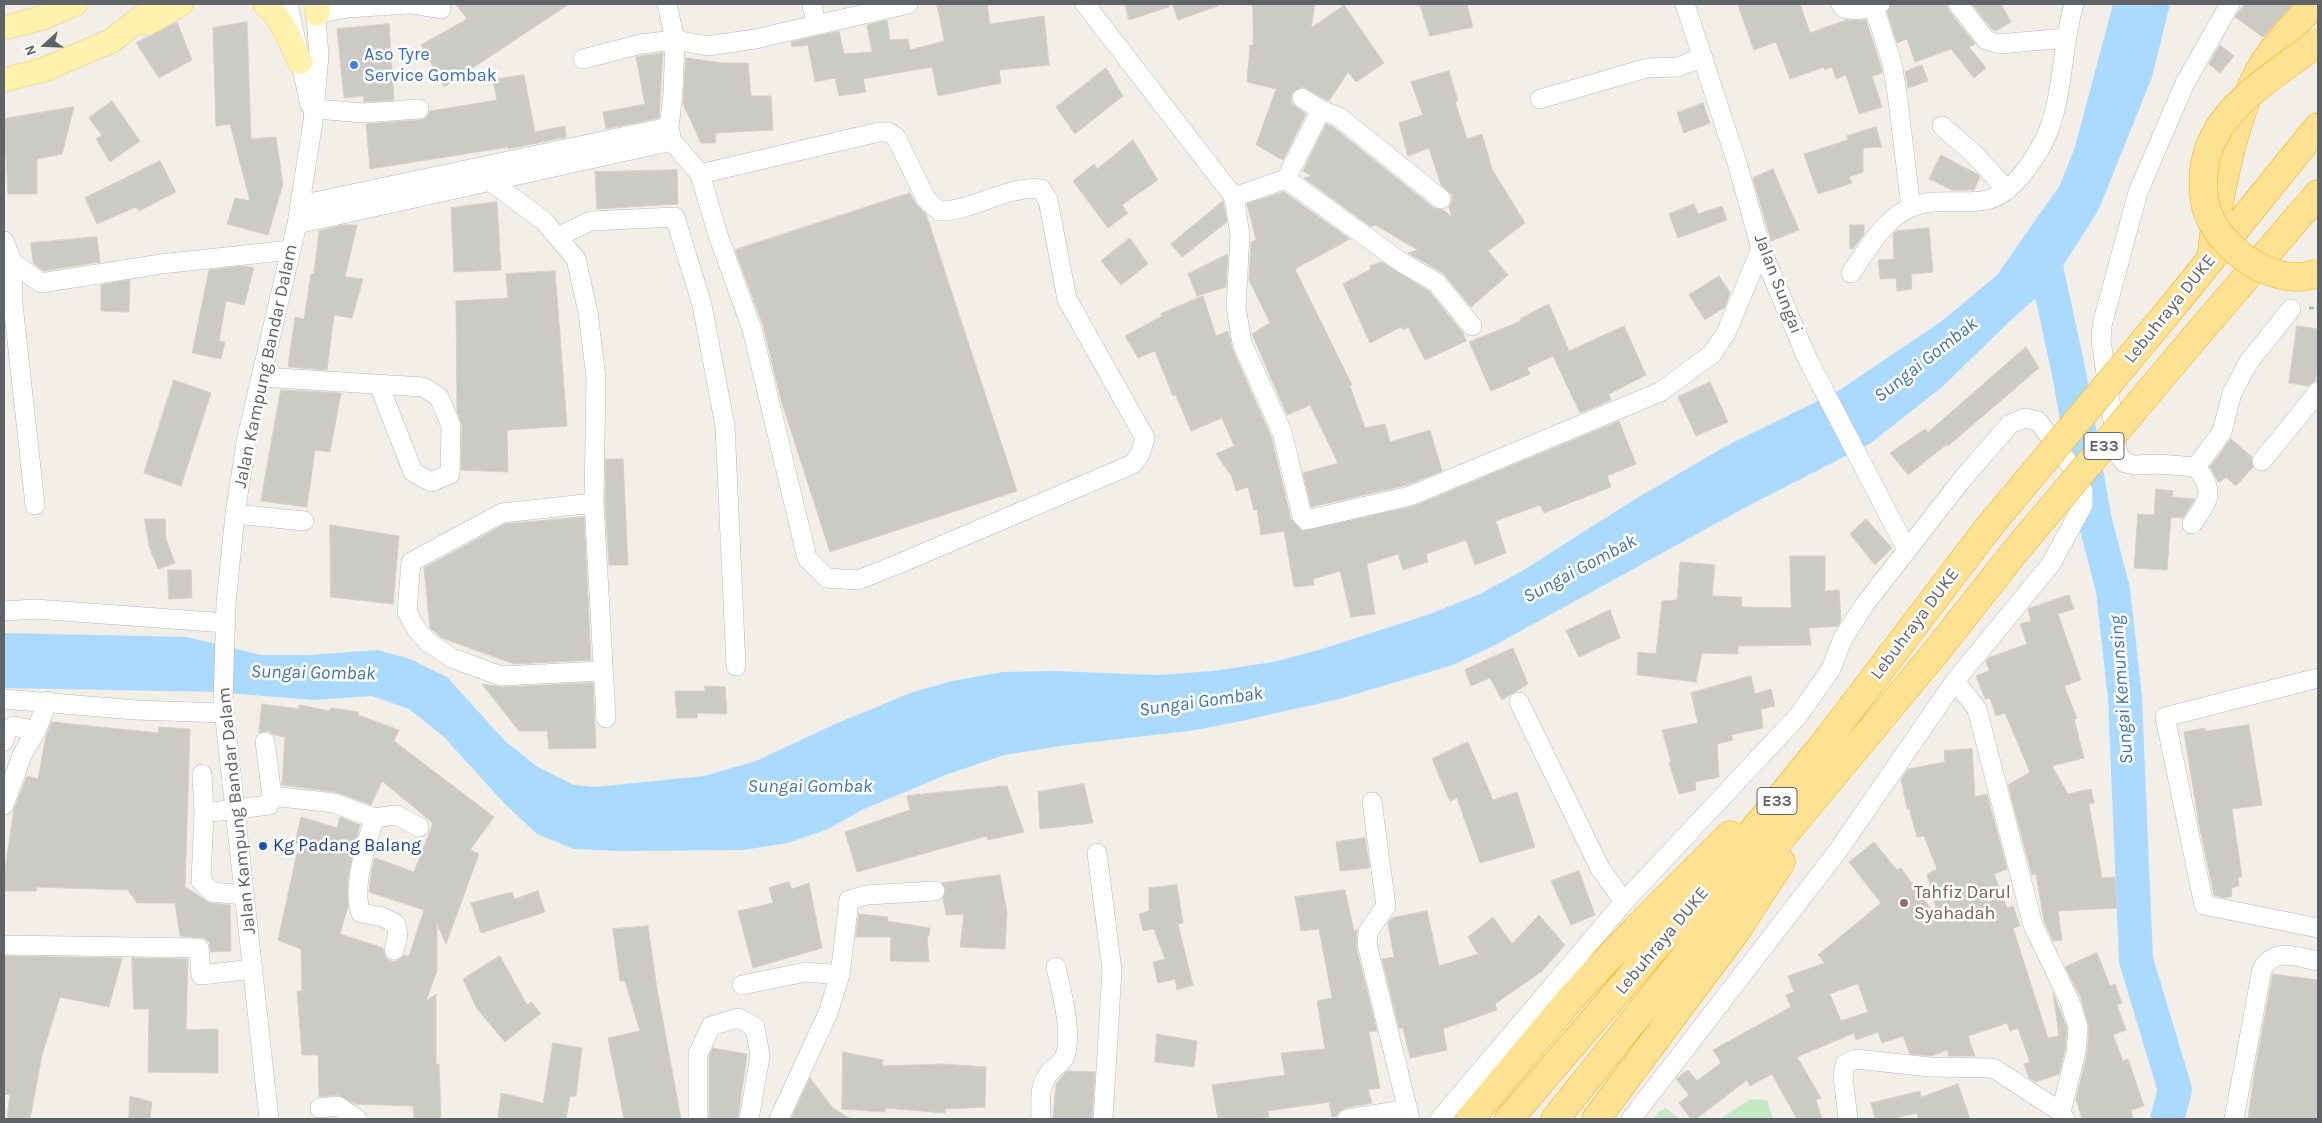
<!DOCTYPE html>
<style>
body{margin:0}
#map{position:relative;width:2322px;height:1123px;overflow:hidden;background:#f1efe8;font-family:Karla,sans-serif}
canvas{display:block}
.frame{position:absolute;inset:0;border:5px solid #5f6368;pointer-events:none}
.north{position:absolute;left:20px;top:20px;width:50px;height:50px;-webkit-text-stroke:4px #fff;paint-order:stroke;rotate:250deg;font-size:14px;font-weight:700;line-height:20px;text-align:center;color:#5f6368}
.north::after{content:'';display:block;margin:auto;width:18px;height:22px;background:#5f6368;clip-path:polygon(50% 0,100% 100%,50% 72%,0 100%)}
</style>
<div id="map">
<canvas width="2322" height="1123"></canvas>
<div class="frame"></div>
<div class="north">N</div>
</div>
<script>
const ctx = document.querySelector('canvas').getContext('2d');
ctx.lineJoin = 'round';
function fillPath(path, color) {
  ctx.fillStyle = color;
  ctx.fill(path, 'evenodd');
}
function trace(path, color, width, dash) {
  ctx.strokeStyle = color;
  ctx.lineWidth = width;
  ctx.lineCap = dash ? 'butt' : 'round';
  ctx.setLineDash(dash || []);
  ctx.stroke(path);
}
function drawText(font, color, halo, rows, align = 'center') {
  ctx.font = font + ' Karla,sans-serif';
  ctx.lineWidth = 5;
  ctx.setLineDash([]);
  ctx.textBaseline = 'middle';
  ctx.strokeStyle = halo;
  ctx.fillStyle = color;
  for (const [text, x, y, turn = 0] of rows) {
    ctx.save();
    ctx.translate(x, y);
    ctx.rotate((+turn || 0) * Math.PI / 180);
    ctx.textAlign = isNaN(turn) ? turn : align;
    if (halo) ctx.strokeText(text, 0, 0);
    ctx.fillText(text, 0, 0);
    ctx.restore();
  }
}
const green = new Path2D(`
 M1750 1099 1767 1100 1773 1119H1720Z
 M1666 1108 1680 1119H1654L1657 1113Z`);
const water = new Path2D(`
 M2113 4H2170L2152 77 2099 209 2051 285 2012 319 1942 387 1871 443 1746 507 1497 644 1453 665 1339 699 1232 723 1189 731 1067 745 1004 755 948 774 864 809 828 829 788 843 743 850 617 851 574 849 537 834 504 803 444 737 409 709 372 696 313 700 218 692 4 688V633L187 637 261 655H308L378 650 410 659 447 677 504 740 536 766 574 785 595 787 704 776 756 761 835 724 913 692 952 681 1003 672 1054 671 1157 675 1213 671 1273 662 1322 649 1430 614 1480 594 1522 571 1632 501 1726 446 1840 390 1943 320 1997 275 2060 185 2075 147Z`);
const river = new Path2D(`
 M2045 262 2070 378 2094 517 2113 590 2125 698 2136 960 2175 1090 2167 1119`);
const building = new Path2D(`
 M456 4H569L444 87 421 45 467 19Z
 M937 4H987L990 24 1044 16 1049 65 999 70 1001 83 938 96 932 67 863 79 866 92 839 96 835 78 815 82 808 45 792 47 791 42 839 31 844 54 872 52 867 25 887 20 890 40 908 39 910 50 944 41Z
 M1125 4H1169V7L1129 20Z
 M1173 4H1217L1218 6 1178 20Z
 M1253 4H1315L1311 28 1344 5 1384 63 1356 82 1348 72 1329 101 1303 87 1293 92 1291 97 1292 104 1306 114 1283 160 1256 145 1276 89 1247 82 1250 45H1253Z
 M1420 4H1467L1473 27 1430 36Z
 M1738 4H1800L1810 33 1846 20H1866L1882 70V73L1872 76 1882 107 1859 114 1846 75 1836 79 1832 67 1825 70 1824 67 1790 79 1776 42 1754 50Z
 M1891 4H1947L1949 11 1975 44 1969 47 1986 68 1974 78 1951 49 1915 62 1907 39 1897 43 1887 12Z
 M1972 4H2001L2011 22 1996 31 1993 30Z
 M2245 4H2293L2263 37 2235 17Z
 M177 22 192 60 159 78 136 43Z
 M247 22 251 139 276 137 283 184 268 235 227 224 235 198 250 201 230 124 216 126 213 28Z
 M389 24 394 100 364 102 363 96 344 98 337 29Z
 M2220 45 2234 56 2220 73 2209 64Z
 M663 53 659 118 606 129 603 112 645 104 636 57Z
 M686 58 723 63H748L751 96H771L773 130 716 133 715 143H701L683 104Z
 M1922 65 1928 81 1908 88 1905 72Z
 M1106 68 1123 96 1075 134 1056 107Z
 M1449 71 1458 101H1455L1467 139 1482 134 1492 169 1525 223 1488 251 1508 275 1471 307 1443 273 1408 253 1418 250 1375 225 1371 227 1304 178 1311 176 1303 171 1326 124 1333 127 1434 208 1443 210 1452 217 1449 207 1452 201V195L1441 185 1429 148 1408 156 1399 123 1423 115 1411 82Z
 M524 75 535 132 565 126 566 137 508 149V147L370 169 366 124 420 120 426 118 430 111 497 100 493 80Z
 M112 101 140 141 110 162 96 139 102 135 89 118Z
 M1703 103 1710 123 1684 133 1677 113Z
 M74 107 62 154 37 159V194H8L4 119Z
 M1876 127 1882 147 1863 148V172L1849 177 1852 183 1818 194 1804 154 1848 140 1847 136Z
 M1133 140 1158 180 1122 205 1128 213 1108 228 1073 181 1094 164 1097 169Z
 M1941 155 1977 174 1980 177 1974 190H1952L1929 179Z
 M160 161 176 192 139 211 136 207 97 224 85 198Z
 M1773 169 1799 230 1771 241 1753 178Z
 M677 170 678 204 597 209 595 172Z
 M1284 192 1350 239 1295 269 1352 385 1350 386 1365 428 1385 424 1390 442 1430 430 1442 471 1407 485 1311 507 1303 473 1338 463 1310 405 1287 415 1252 334 1270 323 1249 280 1251 242 1256 240 1247 204Z
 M910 193 916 204 926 214 1017 491 830 552 781 400 763 325 735 250Z
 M1223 201 1227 222 1182 257 1171 244Z
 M497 202 501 270 454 272 451 208Z
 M1694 204 1698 214 1722 206 1727 220 1678 238 1669 214Z
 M343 225H357L345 277 363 279 352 318 334 315 327 370 288 367 295 317 304 319 311 274H314L319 231Z
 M1850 225H1864V234L1853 249H1850Z
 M1929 228 1933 272 1911 274 1912 289 1897 291 1896 278 1880 279 1878 260 1894 259 1893 234 1897 231Z
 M97 237 100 262 43 271 33 263 31 243Z
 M1130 238 1148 264 1121 285 1101 261Z
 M1228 254 1226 287 1197 296 1188 274Z
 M1382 262 1430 292 1463 333 1466 341 1425 360 1408 327 1403 330 1401 327 1370 343 1343 284 1371 269 1370 266Z
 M244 266 254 268 244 305 226 301 219 341 225 342 221 359 192 353 209 270Z
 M555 271 567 426 507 430 508 472 461 470 462 426 457 412 456 301 508 298 506 274Z
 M1719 276 1730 293 1725 307 1705 320 1689 295Z
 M130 280 129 312 101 311V285Z
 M1203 296 1216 336 1228 331 1232 348 1271 436 1291 519 1302 531 1414 506 1619 421 1636 464 1607 476 1611 487 1544 513 1540 505 1496 521 1506 553 1475 565 1466 540 1426 554 1428 562 1403 570 1398 554 1367 564 1375 614 1351 617 1340 571 1313 579 1314 585 1294 587 1284 531 1261 535 1257 509 1254 510 1248 487 1236 491 1232 477 1216 454 1234 446 1222 418 1191 431 1175 394 1173 396 1155 351 1138 358 1125 336 1162 316 1161 314Z
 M1549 304 1569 351 1624 326 1646 375 1609 394 1611 400 1580 413 1553 356 1527 368 1530 374 1491 391 1469 342 1521 321 1520 319Z
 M2297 326 2318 329V367L2315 381 2308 386 2289 383Z
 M2026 347 2039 368 1948 446 1947 444 1908 475 1890 453 1925 429 1928 432Z
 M174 380 211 393 181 486 144 473Z
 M1710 382 1728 422 1696 436 1678 397Z
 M281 390 341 393 330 452 315 450 307 507 261 501Z
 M2231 439 2252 457 2253 467 2236 486 2226 477 2220 482H2218L2210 467Z
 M606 459H623L628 565H609L605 503Z
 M2156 489 2173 491 2172 497 2195 499 2183 518 2171 517 2167 570 2134 568 2138 514 2154 515Z
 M584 517 591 660 514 664 442 638 430 628 424 568 505 524Z
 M145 519H165L166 539 175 563 158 569 149 546Z
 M1866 519 1892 548 1875 565 1850 534Z
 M330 525 399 536 393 604 331 597Z
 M1790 556H1825V591L1839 590 1841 620 1838 626 1809 628 1811 645 1738 646V654L1702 653 1696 682 1637 675 1638 652 1656 654 1662 601 1677 600 1680 562 1715 565 1712 596 1742 597 1741 607 1791 608Z
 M168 570H191L192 598 169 599Z
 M2069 595 2074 609 2058 614 2081 680 2064 686 2077 718 2074 719 2084 758 2052 766 2068 794 2091 789 2094 803 2089 804 2102 878 2115 877 2117 908 2058 911 2062 940 2053 941 2044 921 2036 874 2032 875 2008 785 2030 772 2005 713 1996 716 1990 698 1985 699 1976 676 1989 671 1986 661 1988 658 2027 644 2020 624 2031 621 2028 609Z
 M1610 610 1620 638 1579 657 1566 631Z
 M1513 648 1528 684 1502 700 1490 678 1471 686 1465 670Z
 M1751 676 1755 694 1771 689 1775 706 1761 709 1763 728 1731 735 1733 740 1717 744 1719 777 1695 782 1696 790 1679 794 1669 763 1671 762 1662 730 1698 723 1691 693Z
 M593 683 596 748 549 749 547 731H519L482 684 502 687Z
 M705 686 725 687 727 714 697 713V718H677L675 691H705Z
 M262 704 299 709V705L330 711 331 708 359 712 358 715 399 730 394 741 494 817 470 850 479 854 446 944 437 924V971L426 1001 436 994V1064H439L441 1119H414L413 1106 355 1104 337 1095 319 1097 318 1055H302L297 991H302L301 949 278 940 299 844 295 843 301 817 337 828 340 817 360 825 348 876V907L340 934 383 948 386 958 391 961H397L404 955 409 956 424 910 369 892 372 868 375 858 414 872 433 823 382 781 371 805 335 792 282 785 285 737 274 735 269 731 259 733Z
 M52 722 158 733 159 727 190 729 185 887 210 903 230 905 231 951 211 952 209 942 204 938 180 936 175 903H137L128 890 37 887 36 891H4V876L14 809 27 776 38 779 46 736Z
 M2249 725 2262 805 2232 809 2242 877H2238L2239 886 2231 888 2232 896 2224 898 2214 895 2199 824 2184 732 2205 728V731Z
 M1468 742 1493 800 1517 792 1535 847 1480 863 1457 798 1450 801 1432 759Z
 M1972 749 1975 797 1987 794 2007 869 1994 874 2007 908 2013 906 2020 926 2013 928 2048 1038 2059 1036 2053 992 2067 1028 2065 1050 2059 1074 2036 1082 2029 1078 2024 1064 2030 1062 2018 1028 2010 1031 2007 1023 1968 1036 1975 1056H1949L1947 1050 1932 1056 1910 1054 1903 1036 1882 1043 1878 1032 1856 1040 1854 1033 1797 1057 1821 1098 1816 1100 1822 1119H1797L1772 1074 1750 1086 1747 1080 1696 1119H1691L1679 1103 1689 1095 1676 1079 1688 1070 1697 1081 1721 1063 1713 1050 1791 1007 1786 995 1794 992 1788 976 1825 963 1818 955 1881 903 1849 862 1874 842 1897 870 1901 868 1939 920 1927 874 1937 869 1924 836 1917 837 1909 808 1907 809 1901 779 1908 769 1945 762 1944 751ZM1858 984 1868 1012 1841 1021 1830 994Z
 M1084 784 1093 823 1040 829 1038 792Z
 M1007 786 1024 832 988 840 987 836 857 872 845 832 910 810 907 796Z
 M1365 838 1370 868 1340 871 1336 842Z
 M1579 871 1595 915 1571 925 1551 881Z
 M1000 875 1007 913 1005 949 960 947 964 914 946 915 943 898 946 890 942 883Z
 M789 882 792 889 809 883 822 948 753 968 738 911 773 903 769 888Z
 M1177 885 1183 923 1178 924 1193 985 1177 990 1175 979 1158 983 1153 962 1165 959 1154 929 1143 931 1139 914 1149 911V888Z
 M1345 890 1354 931 1357 930 1356 947 1377 1031 1369 1032 1380 1088 1368 1090 1372 1103 1345 1108 1340 1111 1336 1116 1332 1117 1329 1102 1268 1111 1269 1117 1253 1119H1218L1212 1085 1285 1075 1281 1053 1325 1049 1317 1001 1332 998 1319 929 1301 931 1295 897Z
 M538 891 545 912 481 933 471 903 512 892 514 899Z
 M1427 911 1439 966 1478 954 1468 937 1493 917 1512 944 1539 915 1565 945 1542 971 1495 1004 1497 1010 1443 1029 1447 1050 1410 1058 1403 1028H1399L1382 959 1394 957 1388 923 1392 918Z
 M859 914 888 917 887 921 930 928 929 936H927L929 962 890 961 891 937H856Z
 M648 926 656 983 681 1119H624L608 1038 640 1031 625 981H620L613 929Z
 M2097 953 2110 986 2115 984 2122 1003 2117 1005 2126 1030 2113 1035 2123 1061 2128 1059 2144 1106 2131 1110 2133 1119H2082L2076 1099 2087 1055 2089 1028 2081 998 2065 967Z
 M4 956 122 958 109 1007 60 997 42 1055 30 1119H7L10 1095 4 1094Z
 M500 956 527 1005 531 1002 541 1013 505 1042 477 1009 463 979Z
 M132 958 188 959 186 1030 218 1029V1073L148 1072 149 1009H134Z
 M2273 974 2318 980V1119H2248L2255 1069Z
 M1157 1034 1197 1041 1194 1067 1155 1062Z
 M553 1043 582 1048 576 1096H570L566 1119H498L501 1093 543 1103Z
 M713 1048 747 1054 738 1119H709V1056Z
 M843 1052 883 1060V1066L943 1064 986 1067 985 1107 945 1109V1113L885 1108V1112L842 1109Z
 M1067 1071 1095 1072 1092 1119H1053L1056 1084Z
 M810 1078 833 1108 851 1119H791Z
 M1958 1084 1970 1119H1918L1917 1113 1892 1119H1875L1871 1103 1920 1091 1921 1097Z
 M130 1096 152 1102 150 1119H129Z`);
const path = new Path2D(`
 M2309 308H2318`);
const minor = new Path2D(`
 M288 4 310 105
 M411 4 441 9
 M667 4 675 40 673 93 669 127 672 141 700 174 718 235 752 329 807 558 827 578 858 580 896 565 1133 464 1141 452 1145 438 1067 299 1048 200 1041 189C1007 185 974 211 939 211L926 199 896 137 888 132H879L700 174
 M812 4 816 24
 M1085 4 1234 197 1240 235 1236 307 1242 343 1282 432 1302 516 1306 520 1410 496 1660 392 1712 354 1726 333 1761 249
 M1685 4 1738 166 1761 249 1807 358 1907 550
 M1841 4 1844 8C1855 11 1870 9 1880 4
 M1958 4 1986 40 1999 44 2066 38
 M1874 7 1892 63 1897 93 1911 207
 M317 14 347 8 409 4
 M583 59 641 44 675 40 708 46 755 39 908 4
 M1302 98 1321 110 1339 117 1441 199
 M1540 99 1647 68 1678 67 1703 57
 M315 109 364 113 419 109
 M1942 126 1974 154 2007 190
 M485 166 490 181 544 221 576 259 588 312 596 378 594 503 606 718
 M1286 179 1321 110
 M1234 197 1286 179 1401 262 1437 283 1472 326
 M300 205 669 127
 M297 224 672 141
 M559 236 591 221 675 217 702 305 725 426 736 666
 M4 241 12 262 13 304 35 505
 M12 262 41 283 161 264 291 250
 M1851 273C1868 249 1884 218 1912 207 1936 197 1963 205 1987 200 2012 194 2033 162 2044 141 2064 101 2061 47 2074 4
 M261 377 423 387 439 397 451 426 450 474 431 482 413 472 379 385
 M2262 461 2318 392
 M2196 467 2222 432 2232 393 2248 363 2291 309
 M594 503 502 513 411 562 407 612 417 630 428 642 452 658 501 676 602 671
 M235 514 304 521
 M2192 524C2209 500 2216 492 2196 467L2158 464 2135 465 2125 463 2118 454 2101 341 2102 325 2138 192 2185 83 2230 4
 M4 611 35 609 226 623
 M2318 678 2165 717 2204 905 2318 928
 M1955 681 1977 709 2033 925 2070 1002 2078 1027 2076 1052 2061 1112
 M4 699 136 710 224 713
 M1519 702 1600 868 1624 902
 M4 741 6 731 14 726 36 731
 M202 774 204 813
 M272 796 334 803 374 818 396 815 419 827
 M1372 802 1386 906 1368 932 1367 944 1410 1119
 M4 805 23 753 36 731 48 701
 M374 818C367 846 351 886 361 913L383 917 396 924 398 935 394 950
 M1097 853 1112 970 1103 1119
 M244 895 212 892 201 881 204 813 269 805 272 796 265 742
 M4 945 199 948 201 975 253 969
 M742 985 806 972 840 975
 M320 1108 338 1106 357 1119
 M269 1119 223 701 226 604 235 514 247 437 297 224 313 121 319 56 315 4
 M698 1119V1054L711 1026 738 1018 755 1027 760 1056 749 1119
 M779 1119 828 1013 840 975 849 900 867 895 935 891
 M1041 1119C1041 1103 1038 1085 1050 1072 1054 1068 1061 1063 1064 1058 1074 1036 1061 990 1056 967
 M1347 1119 1407 1109
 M1440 1119 1624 902 1798 716 1831 669 1843 638 1865 604 1960 482 2010 424 2025 418 2038 421 2074 470 2083 491V505L2051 564 1955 681 1837 852 1631 1119
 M1848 1119 1843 1076 1845 1064 1856 1059 1930 1067 1993 1068 2061 1112 2065 1119
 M2234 1119 2262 969C2275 947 2297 957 2318 961`);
const major = new Path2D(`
 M265 4C283 19 290 41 300 62
 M317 14 318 4
 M148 23 181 4
 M4 28 42 18 75 4
 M4 80 43 70 111 41 159 4`);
const highway = new Path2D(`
 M2211 259C2217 203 2231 133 2254 81 2266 55 2294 22 2316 4
 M2169 311 2318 127
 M2195 337 2318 194
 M1470 1119 1573 996 1636 929 1730 835
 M1509 1119 1712 881 1824 744 1988 528
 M1555 1119 1738 890 1935 653 2013 554
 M1596 1119 1734 934 1781 862`);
const highwayBridge = new Path2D(`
 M2318 42C2283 70 2232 98 2213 139 2201 163 2199 200 2213 224 2232 257 2280 288 2318 273
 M1988 528 2169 311
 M2013 554 2195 337`);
const markers = [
 [354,65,5,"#3f7fe0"],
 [263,846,5,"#1a4fb4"],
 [1904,903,5,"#8d6e63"]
];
const shields = [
 [2104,446,40],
 [1777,801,40]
];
const shieldNames = [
 ["E33",2104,446],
 ["E33",1777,801]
];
const shopNames = [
 ["Aso Tyre",364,55],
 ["Service Gombak",364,76]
];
const streetNames = [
 ["Jalan Sungai",1778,284,69],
 ["Lebuhraya DUKE",2170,309,-51],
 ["Jalan Kampung Bandar Dalam",266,366,-78],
 ["Lebuhraya DUKE",1915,624,-53],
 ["Jalan Kampung Bandar Dalam",237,811,-96],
 ["Lebuhraya DUKE",1662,941,-50]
];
const transitNames = [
 ["Kg Padang Balang",273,846]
];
const educationNames = [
 ["Tahfiz Darul",1914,893],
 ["Syahadah",1914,914]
];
const waterNames = [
 ["Sungai Gombak",1926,360,-38],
 ["Sungai Gombak",1580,569,-28],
 ["Sungai Gombak",313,673,1],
 ["Sungai Kemunsing",2122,690,-94],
 ["Sungai Gombak",1201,702,-8],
 ["Sungai Gombak",810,787]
];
fillPath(green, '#c5e8c5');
fillPath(water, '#aadaff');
trace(river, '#aadaff', 34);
fillPath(building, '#cccac5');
trace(building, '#d6d1c6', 1);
trace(minor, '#b5b8bc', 20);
trace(major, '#f2c960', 25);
trace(highway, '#f9ab00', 29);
trace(path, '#9cc7a9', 3, [5, 2.5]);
trace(minor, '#fff', 19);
trace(major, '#fff2af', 24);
trace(highway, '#fde293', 28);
trace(highwayBridge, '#f9ab00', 29, []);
trace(highwayBridge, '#fde293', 28);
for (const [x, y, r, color] of markers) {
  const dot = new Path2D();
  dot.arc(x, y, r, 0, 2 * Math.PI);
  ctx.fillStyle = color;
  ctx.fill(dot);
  trace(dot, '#fff', 2);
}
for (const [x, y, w] of shields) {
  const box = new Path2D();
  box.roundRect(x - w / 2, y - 13.5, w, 27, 4);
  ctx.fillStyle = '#fff';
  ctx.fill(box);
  trace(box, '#5f6368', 1);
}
drawText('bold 16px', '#5f6368', null, shieldNames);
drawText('18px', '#366cbe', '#fff', shopNames, 'left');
drawText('18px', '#5f6368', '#fff', streetNames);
drawText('18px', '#164399', '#fff', transitNames, 'left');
drawText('18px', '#785e54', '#fff', educationNames, 'left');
drawText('italic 19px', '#4174aa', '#fff', waterNames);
</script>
